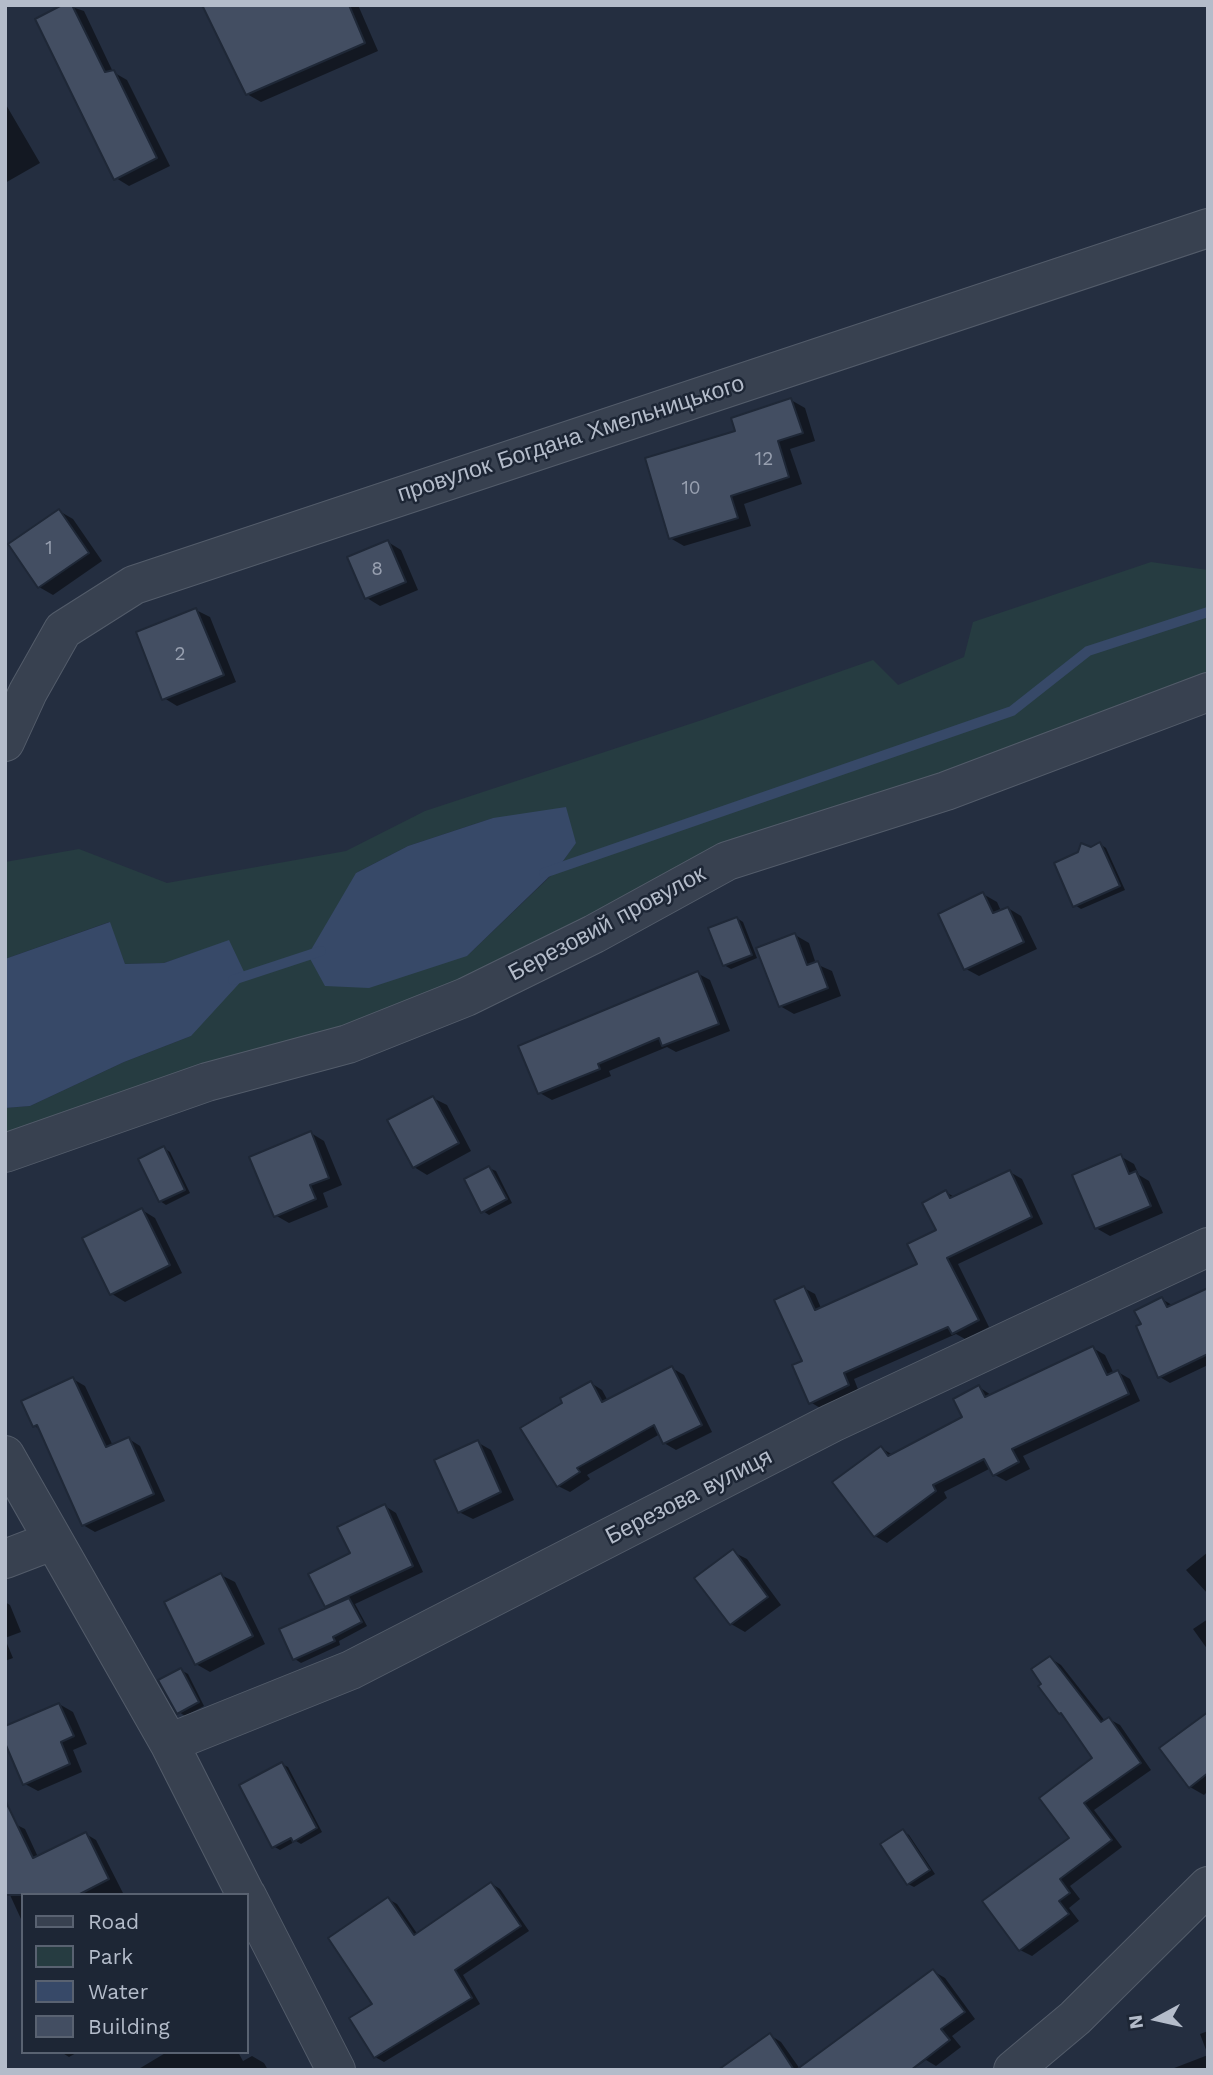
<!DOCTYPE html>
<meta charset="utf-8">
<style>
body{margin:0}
#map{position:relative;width:1213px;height:2075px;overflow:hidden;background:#242e40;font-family:"Work Sans",sans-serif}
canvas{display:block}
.frame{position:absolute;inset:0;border:7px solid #b4bcca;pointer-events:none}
.legend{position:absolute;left:21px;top:1893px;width:228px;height:161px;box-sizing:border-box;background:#1d2635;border:2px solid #596271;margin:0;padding:9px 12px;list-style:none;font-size:21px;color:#b4bcca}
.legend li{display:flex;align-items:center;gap:14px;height:35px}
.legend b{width:35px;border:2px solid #596271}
.north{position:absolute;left:1122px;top:1984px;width:70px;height:70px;-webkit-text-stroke:5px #1d2635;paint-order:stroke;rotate:262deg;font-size:19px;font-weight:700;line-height:28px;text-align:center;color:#b4bcca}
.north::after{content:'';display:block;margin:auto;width:24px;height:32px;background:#b4bcca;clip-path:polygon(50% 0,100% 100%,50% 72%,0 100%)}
</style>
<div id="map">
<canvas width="1213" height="2075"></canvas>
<div class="frame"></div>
<ul class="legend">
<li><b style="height:9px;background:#384150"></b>Road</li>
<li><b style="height:19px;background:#263c41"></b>Park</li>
<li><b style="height:19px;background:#374968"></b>Water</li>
<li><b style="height:19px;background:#434e62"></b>Building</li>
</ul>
<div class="north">N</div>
</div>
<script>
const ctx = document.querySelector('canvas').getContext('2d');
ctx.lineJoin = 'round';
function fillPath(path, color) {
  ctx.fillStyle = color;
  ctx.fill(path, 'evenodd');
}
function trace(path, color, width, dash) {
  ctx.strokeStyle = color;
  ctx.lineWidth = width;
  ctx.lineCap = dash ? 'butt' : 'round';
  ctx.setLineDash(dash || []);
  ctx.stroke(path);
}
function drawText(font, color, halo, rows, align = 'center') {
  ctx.font = font + ' "Work Sans",sans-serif';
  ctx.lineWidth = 5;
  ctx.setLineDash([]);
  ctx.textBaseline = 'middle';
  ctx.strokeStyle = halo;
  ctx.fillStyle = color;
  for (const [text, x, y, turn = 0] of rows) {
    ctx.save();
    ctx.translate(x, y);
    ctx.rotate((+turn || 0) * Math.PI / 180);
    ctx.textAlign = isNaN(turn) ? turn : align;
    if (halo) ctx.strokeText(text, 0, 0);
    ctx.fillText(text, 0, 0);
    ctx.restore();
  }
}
const green = new Path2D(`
 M1151 562 1208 570V682L462 987 5 1145V1108L30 1106 124 1062 191 1036 229 941 164 963 125 964 109 922 5 959V862L79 849 167 883 346 851 425 811 702 720 873 660 898 685 964 657 973 622ZM493 818 576 842 558 869 467 956 356 873 408 846Z`);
const water = new Path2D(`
 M566 807 576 843 558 868 467 956 369 988 325 986 308 955 356 873 408 846 493 818Z
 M110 922 125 964 164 963 229 940 246 976 191 1036 124 1062 30 1106 5 1108V959Z`);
const shadow = new Path2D(`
 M66 5 84 11 113 72 127 80 170 166 129 186 116 178Z
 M207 5H358L378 51 261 102 247 94Z
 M5 103 40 163 5 183Z
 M791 400 805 408 815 441 790 449 802 484 744 504 751 526 684 546 670 538 737 432Z
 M59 511 73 519 102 561 53 595 39 587Z
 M388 542 401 550 418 590 380 606 367 598Z
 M196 610 210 617 236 682 177 706 164 698Z
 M1100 844 1106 848 1125 890 1081 909 1075 905 1091 848Z
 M983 894 997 902 1001 911 1008 908 1021 916 1037 949 979 976 966 969Z
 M737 918 743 922 757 958 731 969 724 965Z
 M795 935 809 943 816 964 832 971 841 996 794 1014 780 1006Z
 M697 973 710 980 730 1031 676 1052 667 1047 609 1071 611 1076 552 1100 540 1093Z
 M433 1098 447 1105 471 1151 427 1175 414 1167Z
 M311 1133 324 1141 342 1185 323 1193 328 1207 289 1223 275 1215Z
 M164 1148 170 1152 190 1193 166 1205 160 1201Z
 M1120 1156 1134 1164 1139 1175 1149 1181 1163 1213 1110 1236 1096 1228Z
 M489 1168 496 1171 512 1203 489 1215 483 1211Z
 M1010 1172 1022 1179 1043 1224 958 1264 989 1327 965 1339 956 1334 854 1379 859 1392 822 1409 810 1402 805 1362 804 1288 815 1294 821 1308 919 1264 939 1230 946 1192 956 1198Z
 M142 1210 155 1218 182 1273 125 1302 112 1294Z
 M1208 1290V1365L1170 1383 1160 1377 1162 1299 1172 1305Z
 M1093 1348 1105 1355 1114 1374 1118 1372 1130 1379 1140 1401 1023 1456 1030 1469 1006 1481 995 1475 991 1468 944 1492 947 1498 887 1543 875 1536 835 1483 881 1448 893 1455 965 1418 979 1387 991 1395Z
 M672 1368 684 1375 712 1432 676 1450 664 1443 660 1434 587 1475 590 1479 570 1492 558 1486 564 1403 591 1383 602 1390 608 1401Z
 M73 1379 85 1386 113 1446 129 1439 140 1446 165 1501 95 1532 83 1525 40 1429 34 1426Z
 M477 1442 491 1450 514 1500 473 1519 459 1512Z
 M385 1506 396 1513 423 1572 355 1604 367 1626 339 1641 340 1645 301 1663 295 1659 331 1608 327 1605 352 1554Z
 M733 1552 747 1559 781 1605 745 1632 731 1624 697 1579Z
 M1208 1552V1594L1186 1570Z
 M221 1575 235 1582 265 1644 210 1672 196 1664Z
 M5 1602 10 1605 21 1632 5 1638Z
 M1208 1619V1650L1193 1629Z
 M5 1639 13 1658 5 1661Z
 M1050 1658 1061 1665 1105 1721 1109 1719 1120 1725 1151 1770 1094 1810 1122 1847 1070 1886 1080 1899 1069 1908 1079 1921 1032 1956 1020 1950 1071 1839 1095 1759 1060 1713Z
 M181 1670 188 1674 204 1706 185 1716 179 1712Z
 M59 1704 73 1712 87 1744 73 1750 82 1772 38 1791 25 1784Z
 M1208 1714V1791L1204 1795 1190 1787Z
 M282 1764 288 1767 322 1832 301 1844 296 1841 280 1850 273 1846Z
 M15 1824 25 1829 38 1857 86 1834 96 1840 124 1895H23L21 1919 5 1884Z
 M903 1831 909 1835 935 1874 914 1887 908 1884Z
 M492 1884 500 1889 529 1931 463 1975 480 2004 384 2062 375 2057 352 2018 374 2004 388 1899 397 1904 418 1935Z
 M933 1971 945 1978 975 2019 952 2036 961 2047 936 2066 926 2060 912 2070H725L770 2035 781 2042 800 2069Z
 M1208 2031V2070H1169L1208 2055 1200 2034Z
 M61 2052H78L69 2057Z
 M167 2052H238L243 2061 252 2056 264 2063 268 2070H137Z`);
const stream = new Path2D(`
 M544 873 1012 711 1088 651 1208 612
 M233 980 321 951`);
const building = new Path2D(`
 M62 5H72L105 72 114 70 157 158 114 180 35 19Z
 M202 5H349L365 43 246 95Z
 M791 398 803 433 778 441 789 477 731 496 738 518 669 539 645 458 735 431 731 418Z
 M59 509 89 553 38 588 8 544Z
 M388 540 406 582 365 599 347 557Z
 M196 608 224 675 162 700 136 632Z
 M1100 842 1120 886 1073 907 1054 863 1078 852 1081 843 1091 847Z
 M983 892 993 913 1008 907 1024 942 964 970 938 914Z
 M737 917 752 955 723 966 708 928Z
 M795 933 807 965 818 961 828 988 779 1007 756 948Z
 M698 971 719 1024 662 1046 659 1038 598 1064 600 1069 538 1094 518 1046Z
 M433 1096 459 1143 413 1168 387 1120Z
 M311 1131 329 1178 310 1185 316 1199 274 1217 249 1157Z
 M164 1146 185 1190 159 1202 138 1159Z
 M1121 1154 1129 1174 1136 1171 1151 1206 1095 1229 1072 1175Z
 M489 1166 507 1199 481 1213 464 1179Z
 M1010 1170 1032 1217 947 1258 979 1320 952 1334 948 1327 844 1373 849 1385 809 1404 792 1365 802 1361 774 1300 804 1286 815 1310 917 1264 907 1244 936 1230 922 1203 946 1190 950 1198Z
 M142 1208 170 1265 110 1295 82 1238Z
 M1208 1288V1354L1158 1378 1136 1326 1141 1324 1134 1311 1162 1297 1167 1307Z
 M1093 1346 1107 1375 1118 1370 1129 1394 1012 1449 1019 1462 993 1476 984 1459 933 1485 936 1491 874 1537 832 1482 881 1446 888 1456 962 1417 953 1399 979 1385 985 1397Z
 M672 1366 702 1425 663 1444 654 1425 577 1468 580 1472 557 1487 520 1428 562 1403 560 1398 591 1381 602 1402Z
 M73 1377 106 1447 129 1437 154 1494 82 1526 37 1425 33 1427 21 1401Z
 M478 1440 501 1492 458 1513 434 1460Z
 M385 1504 413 1566 325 1607 308 1574 350 1553 337 1527Z
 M733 1549 768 1597 730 1625 694 1578Z
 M221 1573 253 1636 195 1665 164 1602Z
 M349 1598 362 1622 333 1637 335 1641 293 1660 279 1629Z
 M1050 1656 1101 1722 1109 1717 1141 1763 1084 1803 1112 1840 1060 1879 1070 1893 1059 1901 1069 1914 1019 1951 982 1901 1069 1838 1039 1798 1092 1758 1061 1713 1059 1714 1038 1686 1041 1684 1031 1669Z
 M181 1668 199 1702 177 1714 158 1680Z
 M59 1703 74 1736 61 1742 70 1764 23 1785 5 1743V1726Z
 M1208 1712V1773L1189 1788 1159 1748Z
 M282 1762 317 1828 293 1842 291 1838 272 1848 239 1785Z
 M5 1800 33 1858 86 1832 109 1879 78 1895H5Z
 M903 1829 930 1870 907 1885 880 1844Z
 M491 1882 521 1926 455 1970 472 1998 374 2058 349 2018 372 2004 328 1938 388 1897 414 1935Z
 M933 1969 965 2012 941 2029 950 2040 911 2070H796Z
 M770 2033 794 2070H718Z`);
const minor = new Path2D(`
 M5 742 28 692 63 630 134 585 1208 228
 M5 1153 207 1082 348 1044 466 997 594 934 727 861 946 791 1208 692
 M5 1455 169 1743 246 1895
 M5 1559 52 1541
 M169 1743 351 1670 832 1423 1208 1247
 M247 1896 336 2070
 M1013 2070 1075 2018 1208 1886`);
const numberNames = [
 ["12",764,459],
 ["10",691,488],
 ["1",49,548],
 ["8",377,569],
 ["2",180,654]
];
const streetNames = [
 ["провулок Богдана Хмельницького",571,439,-18],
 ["Березовий провулок",607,924,-28],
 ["Березова вулиця",689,1497,-27]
];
fillPath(green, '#263c41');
fillPath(water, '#374968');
fillPath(shadow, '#0007');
trace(stream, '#374968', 10);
fillPath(building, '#434e62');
trace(building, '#1f2837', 2);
trace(minor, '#535c6a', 40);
trace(minor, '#384150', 38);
drawText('19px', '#98a0b0', null, numberNames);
drawText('23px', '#b4bcca', '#1d2635', streetNames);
</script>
